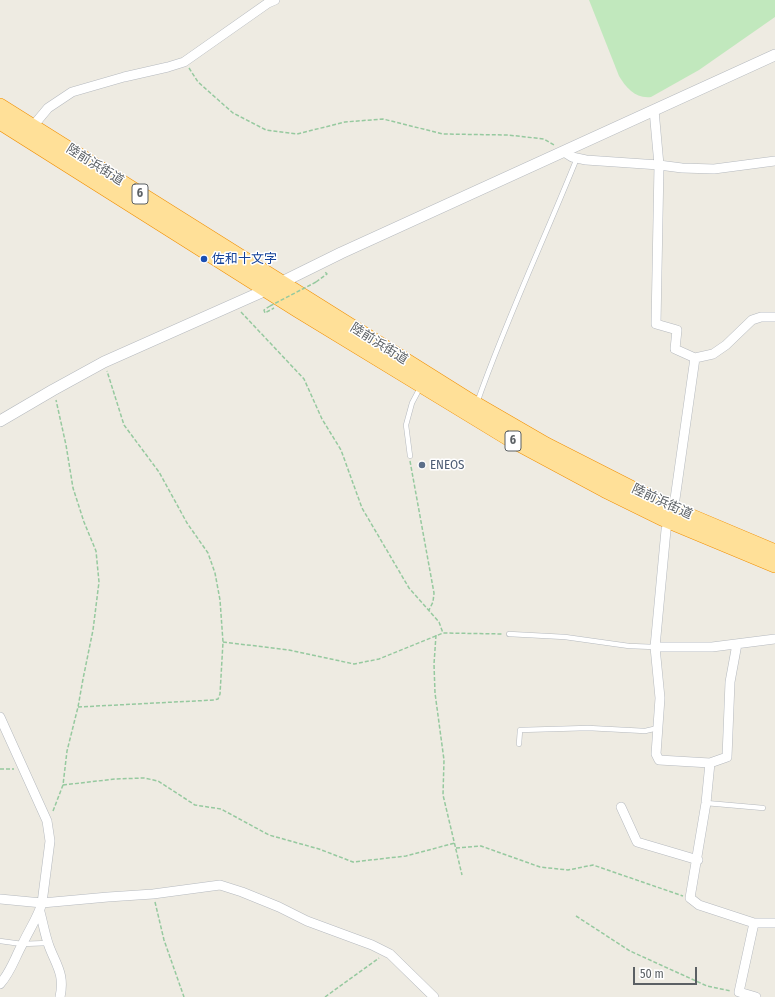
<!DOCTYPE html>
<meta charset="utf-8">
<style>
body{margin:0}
#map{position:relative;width:775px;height:997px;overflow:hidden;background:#eeebe2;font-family:"Fira Sans Condensed",sans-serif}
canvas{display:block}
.scale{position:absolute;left:633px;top:967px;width:64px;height:18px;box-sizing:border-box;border:2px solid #5b6064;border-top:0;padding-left:5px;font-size:12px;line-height:14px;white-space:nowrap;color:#5b6064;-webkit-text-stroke:3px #fff;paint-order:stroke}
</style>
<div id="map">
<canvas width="775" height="997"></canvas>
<div class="scale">50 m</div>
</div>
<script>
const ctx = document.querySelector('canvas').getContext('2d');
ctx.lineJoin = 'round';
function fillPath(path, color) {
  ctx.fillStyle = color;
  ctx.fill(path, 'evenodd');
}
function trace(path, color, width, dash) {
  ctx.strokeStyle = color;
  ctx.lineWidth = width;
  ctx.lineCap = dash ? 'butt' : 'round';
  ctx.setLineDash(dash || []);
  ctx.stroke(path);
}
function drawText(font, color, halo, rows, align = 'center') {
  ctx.font = font + ' "Fira Sans Condensed","Noto Sans JP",sans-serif';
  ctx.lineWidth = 3;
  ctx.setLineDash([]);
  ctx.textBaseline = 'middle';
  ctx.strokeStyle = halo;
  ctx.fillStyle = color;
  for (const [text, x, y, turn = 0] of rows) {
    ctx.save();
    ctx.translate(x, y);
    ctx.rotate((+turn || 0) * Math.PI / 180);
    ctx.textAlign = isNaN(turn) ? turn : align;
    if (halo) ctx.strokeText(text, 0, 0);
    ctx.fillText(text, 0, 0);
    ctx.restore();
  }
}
const green = new Path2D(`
 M589 0H775V17L699 70 651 97C636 99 626 88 619 76Z`);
const path = new Path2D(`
 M189 68 198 82 233 113 266 130 297 134 345 122 383 119 443 134 508 135 544 139 554 145
 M316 282 327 274 325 272
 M270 306 264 310 265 313 274 308
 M241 312 304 379 322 419 341 450 362 508 409 588 439 622 443 633
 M410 461 434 593 433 602 429 610
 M436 635 434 664 435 693 444 760 443 795 462 875
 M223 642 289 650 354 664 379 659 443 633 503 634
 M78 707 214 700 218 699 220 694 223 642 220 600 215 573 208 553 187 523 159 472 124 425 107 371
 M0 769H14
 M63 785 115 779 144 778 158 781 195 805 221 809 269 835 319 849 353 862 406 856 455 843
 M53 811 63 785 67 751 78 707 83 679 93 630 99 582 96 551 84 522 73 488 66 445 56 400
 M456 848 481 846 540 867 568 870 593 865 683 896
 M155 902 164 940 184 997
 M576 916 630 951 707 986 731 991
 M325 997 379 958`);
const service = new Path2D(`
 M477 403C506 320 544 240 577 158
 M410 456 406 425 412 403 421 386
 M509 634 565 637 629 646 655 647
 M519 744 520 730 588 728 645 731 658 728
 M706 803 763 808
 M0 941 22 944 48 943`);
const minor = new Path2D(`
 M654 110 659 165 656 324 677 330 675 349 695 358 713 354 726 345 752 320 761 317H775
 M33 126 48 108 72 92 124 77 168 67 184 62 268 3 275 0
 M564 152 572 157 586 160 659 165 682 168 714 169 775 161
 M695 358 675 499 666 530 655 647 660 698 656 754 659 760 710 763 706 803 690 898 699 905 754 923 739 992 756 997
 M655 647H712L775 639
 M0 717 47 821 50 841 42 903C38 917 29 930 23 943 15 957 11 972 0 984
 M710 763 727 757 730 682 737 644
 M621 807 637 842 698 860
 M0 899 42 903 108 897 153 894 220 885 242 892 279 907 307 921 372 945 390 954 434 997
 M40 912C43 923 45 935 49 946 56 965 65 974 60 997
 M754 923H775`);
const tertiary = new Path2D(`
 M0 421 53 390 104 362 266 290 341 253 775 55`);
const trunk = new Path2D(`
 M0 106 470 401 546 445 666 506 775 552
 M0 122 298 310 510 439 605 490 662 518 775 565`);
const pathBridge = new Path2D(`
 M270 306 316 282`);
const markers = [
 [204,259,4,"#1a4fb4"],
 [422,465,4,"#5c6f8a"]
];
const shields = [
 [140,194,16],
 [513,441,16]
];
const shieldNames = [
 ["6",140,194],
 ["6",513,441]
];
const streetNames = [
 ["陸前浜街道",95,165,32],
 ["陸前浜街道",379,344,32],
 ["陸前浜街道",662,502,25]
];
const transitNames = [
 ["佐和十文字",212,259]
];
const serviceNames = [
 ["ENEOS",430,465]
];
fillPath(green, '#c1e8bd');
trace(service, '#b5b9be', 5.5);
trace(minor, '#b5b9be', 10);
trace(tertiary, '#b5b9be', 12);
trace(trunk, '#f18f00', 16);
trace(path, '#96c99f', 1.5, [4, 2]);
trace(service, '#fff', 4.5);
trace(minor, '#fff', 9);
trace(tertiary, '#fff', 11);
trace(trunk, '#ffe098', 15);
trace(pathBridge, '#96c99f', 1.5, [4, 2]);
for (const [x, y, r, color] of markers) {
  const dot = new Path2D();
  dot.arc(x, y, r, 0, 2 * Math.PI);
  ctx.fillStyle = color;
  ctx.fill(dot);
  trace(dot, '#fff', 1.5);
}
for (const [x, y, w] of shields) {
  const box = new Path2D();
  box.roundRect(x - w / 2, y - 10, w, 20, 3);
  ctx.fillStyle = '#fff';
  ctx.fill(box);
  trace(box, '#5b6064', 1);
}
drawText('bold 12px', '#5b6064', null, shieldNames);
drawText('13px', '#5b6064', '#fff', streetNames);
drawText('13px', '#164399', '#fff', transitNames, 'left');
drawText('13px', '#4e5e75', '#fff', serviceNames, 'left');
</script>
